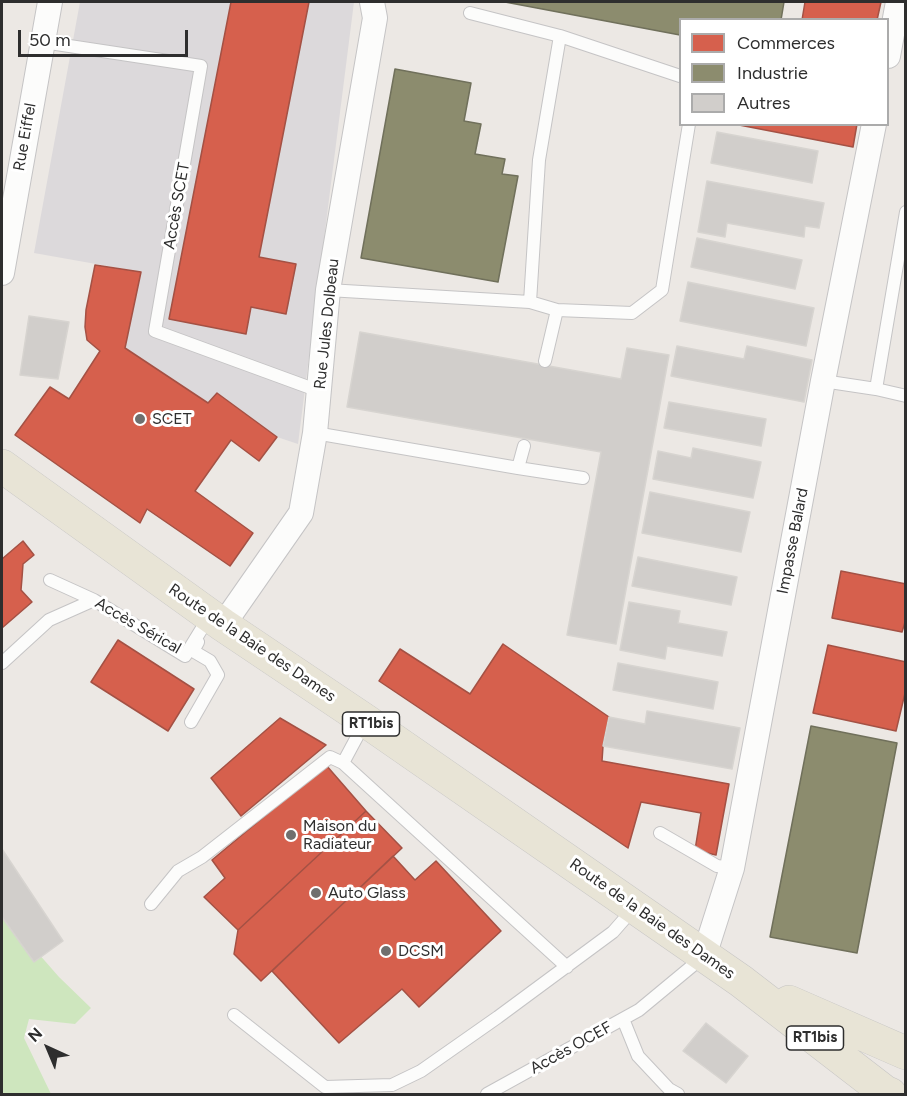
<!DOCTYPE html>
<meta charset="utf-8">
<style>
body{margin:0}
#map{position:relative;width:907px;height:1096px;overflow:hidden;background:#ece8e4;font-family:Figtree,sans-serif}
canvas{display:block}
.frame{position:absolute;inset:0;border:3px solid #2e2e2e;pointer-events:none}
.legend{position:absolute;left:679px;top:18px;width:210px;height:108px;box-sizing:border-box;background:#fff;border:2px solid #ababab;margin:0;padding:8px 10px;list-style:none;font-size:18px;color:#2e2e2e}
.legend li{display:flex;align-items:center;gap:12px;height:30px}
.legend b{width:30px;border:2px solid #ababab}
.north{position:absolute;left:18px;top:1018px;width:60px;height:60px;-webkit-text-stroke:4px #fff;paint-order:stroke;rotate:316deg;font-size:16px;font-weight:700;line-height:24px;text-align:center;color:#2e2e2e}
.north::after{content:'';display:block;margin:auto;width:21px;height:27px;background:#2e2e2e;clip-path:polygon(50% 0,100% 100%,50% 72%,0 100%)}
.scale{position:absolute;left:18px;top:30px;width:170px;height:27px;box-sizing:border-box;border:3px solid #2e2e2e;border-top:0;padding-left:8px;font-size:18px;line-height:21px;white-space:nowrap;color:#2e2e2e;-webkit-text-stroke:4px #fff;paint-order:stroke}
</style>
<div id="map">
<canvas width="907" height="1096"></canvas>
<div class="frame"></div>
<ul class="legend">
<li><b style="height:16px;background:#d6604d"></b>Commerces</li>
<li><b style="height:16px;background:#8c8c6e"></b>Industrie</li>
<li><b style="height:16px;background:#d1cecb"></b>Autres</li>
</ul>
<div class="north">N</div>
<div class="scale">50 m</div>
</div>
<script>
const ctx = document.querySelector('canvas').getContext('2d');
ctx.lineJoin = 'round';
function fillPath(path, color) {
  ctx.fillStyle = color;
  ctx.fill(path, 'evenodd');
}
function trace(path, color, width, dash) {
  ctx.strokeStyle = color;
  ctx.lineWidth = width;
  ctx.lineCap = dash ? 'butt' : 'round';
  ctx.setLineDash(dash || []);
  ctx.stroke(path);
}
function drawText(font, color, halo, rows, align = 'center') {
  ctx.font = font + ' Figtree,sans-serif';
  ctx.lineWidth = 6;
  ctx.setLineDash([]);
  ctx.textBaseline = 'middle';
  ctx.strokeStyle = halo;
  ctx.fillStyle = color;
  for (const [text, x, y, turn = 0] of rows) {
    ctx.save();
    ctx.translate(x, y);
    ctx.rotate((+turn || 0) * Math.PI / 180);
    ctx.textAlign = isNaN(turn) ? turn : align;
    if (halo) ctx.strokeText(text, 0, 0);
    ctx.fillText(text, 0, 0);
    ctx.restore();
  }
}
const industrial = new Path2D(`
 M80 2H354L298 444 277 437 218 393 208 403 125 348 141 272 34 253Z`);
const green = new Path2D(`
 M2 912 59 977 91 1008 75 1024 29 1019 24 1038 51 1094H2Z`);
const shops = new Path2D(`
 M231 2H309L259 257 296 264 286 314 251 307 246 334 169 319Z
 M805 2H881L877 20H802Z
 M734 124H857L853 147Z
 M95 265 141 272 125 348 208 403 217 393 277 437 259 461 231 440 195 491 253 533 230 566 147 509 140 523 15 435 50 387 69 399 100 351 87 340 85 327 86 310Z
 M23 541 34 555 23 564 22 578 21 590 32 602 2 628V559Z
 M841 571 906 584V619L902 632 832 618Z
 M118 640 194 689 168 731 91 682Z
 M503 644 609 717 603 746 602 761 729 784 716 855 695 850 701 813 641 802 628 848 379 681 400 649 470 694Z
 M828 645 906 662V689L896 731 813 713Z
 M280 718 326 745 241 816 211 778Z
 M326 765 366 811 238 930 204 897 225 878 212 860Z
 M366 811 402 848 261 981 234 954 238 930Z
 M393 856 415 880 436 861 501 931 419 1007 402 989 339 1043 272 971Z`);
const industry = new Path2D(`
 M505 2H784L781 20H680V35Z
 M395 69 471 83 464 121 481 124 475 154 505 159 502 174 518 176 498 282 361 258Z
 M811 726 897 743 857 953 770 937Z`);
const building = new Path2D(`
 M717 132 818 151 812 183 711 163Z
 M707 181 824 203 819 228 805 226 804 237 727 223 725 237 698 232Z
 M697 238 802 260 795 289 691 267Z
 M688 282 814 308 806 346 680 321Z
 M29 316 69 322 58 379 20 375Z
 M360 332 621 379 627 348 669 355 616 644 567 635 601 452 347 407Z
 M677 346 744 359 747 346 812 360 804 402 671 376Z
 M669 402 766 419 761 446 664 428Z
 M693 448 761 462 753 498 653 479 658 451 691 458Z
 M650 492 750 512 741 552 642 533Z
 M638 557 737 577 731 605 632 586Z
 M629 602 680 611 678 623 727 632 722 656 667 646 665 659 620 650Z
 M618 663 718 682 713 709 613 690Z
 M647 711 740 728 732 769 603 746 609 717 645 724Z
 M2 849 63 941 34 962 2 917Z
 M706 1023 748 1056 726 1083 683 1051Z`);
const lane = new Path2D(`
 M470 13 560 36 680 76
 M43 42 201 66 155 331 319 391
 M328 290 530 302 539 160 560 36
 M530 302 557 310 632 313 662 290 689 124
 M545 361 557 310
 M823 381 876 389 906 396
 M876 389 906 212
 M315 433 518 468 524 446
 M518 468 583 478
 M50 580 94 600 185 656 209 617
 M2 663 49 620 94 600
 M191 722 218 675 210 661 193 651 198 642
 M343 763 567 967
 M660 833 717 866 732 868
 M151 904 178 871 202 857 330 757 343 763 365 722
 M234 1015 325 1087 392 1085 421 1071 498 1017 613 932 634 908
 M623 1019 638 1056 669 1089 678 1094
 M487 1094 639 1010 703 957`);
const street = new Path2D(`
 M888 56 898 2
 M2 273 50 2
 M223 625 301 513 315 433 328 290 375 18 372 2
 M704 956 732 868 823 381 874 124`);
const primary = new Path2D(`
 M2 466 223 625 366 721 741 981 885 1092 890 1094
 M789 1002 906 1053`);
const markers = [
 [140,419,6,"#706f6e"],
 [291,835,6,"#706f6e"],
 [316,893,6,"#706f6e"],
 [386,951,6,"#706f6e"]
];
const shields = [
 [371,724,57],
 [815,1038,57]
];
const shieldNames = [
 ["RT1bis",371,724],
 ["RT1bis",815,1038]
];
const streetNames = [
 ["Rue Eiffel",25,137,-80],
 ["Accès SCET",177,206,-80],
 ["Rue Jules Dolbeau",327,324,-84],
 ["Impasse Balard",793,541,-79],
 ["Accès Sérical",138,626,30],
 ["Route de la Baie des Dames",252,643,34],
 ["Route de la Baie des Dames",652,919,35],
 ["Accès OCEF",571,1048,-29]
];
const poiNames = [
 ["SCET",152,419],
 ["Maison du",303,826],
 ["Radiateur",303,844],
 ["Auto Glass",328,893],
 ["DCSM",398,951]
];
fillPath(industrial, '#dcd9db');
fillPath(green, '#cee6be');
fillPath(shops, '#d6604d');
trace(shops, '#a45144', 1.5);
fillPath(industry, '#8c8c6e');
trace(industry, '#70705b', 1.5);
fillPath(building, '#d1cecb');
trace(building, '#d7d4d0', 1.5);
trace(lane, '#c5c4c5', 14);
trace(street, '#c5c4c5', 26);
trace(primary, '#c6c5c4', 34);
trace(lane, '#fcfcfb', 12);
trace(street, '#fcfcfb', 24);
trace(primary, '#e8e4d6', 33);
for (const [x, y, r, color] of markers) {
  const dot = new Path2D();
  dot.arc(x, y, r, 0, 2 * Math.PI);
  ctx.fillStyle = color;
  ctx.fill(dot);
  trace(dot, '#fff', 2);
}
for (const [x, y, w] of shields) {
  const box = new Path2D();
  box.roundRect(x - w / 2, y - 12, w, 24, 4.5);
  ctx.fillStyle = '#fff';
  ctx.fill(box);
  trace(box, '#2e2e2e', 1.5);
}
drawText('bold 15px', '#2e2e2e', null, shieldNames);
drawText('16px', '#2e2e2e', '#fff', streetNames);
drawText('16px', '#2e2e2e', '#fff', poiNames, 'left');
</script>
